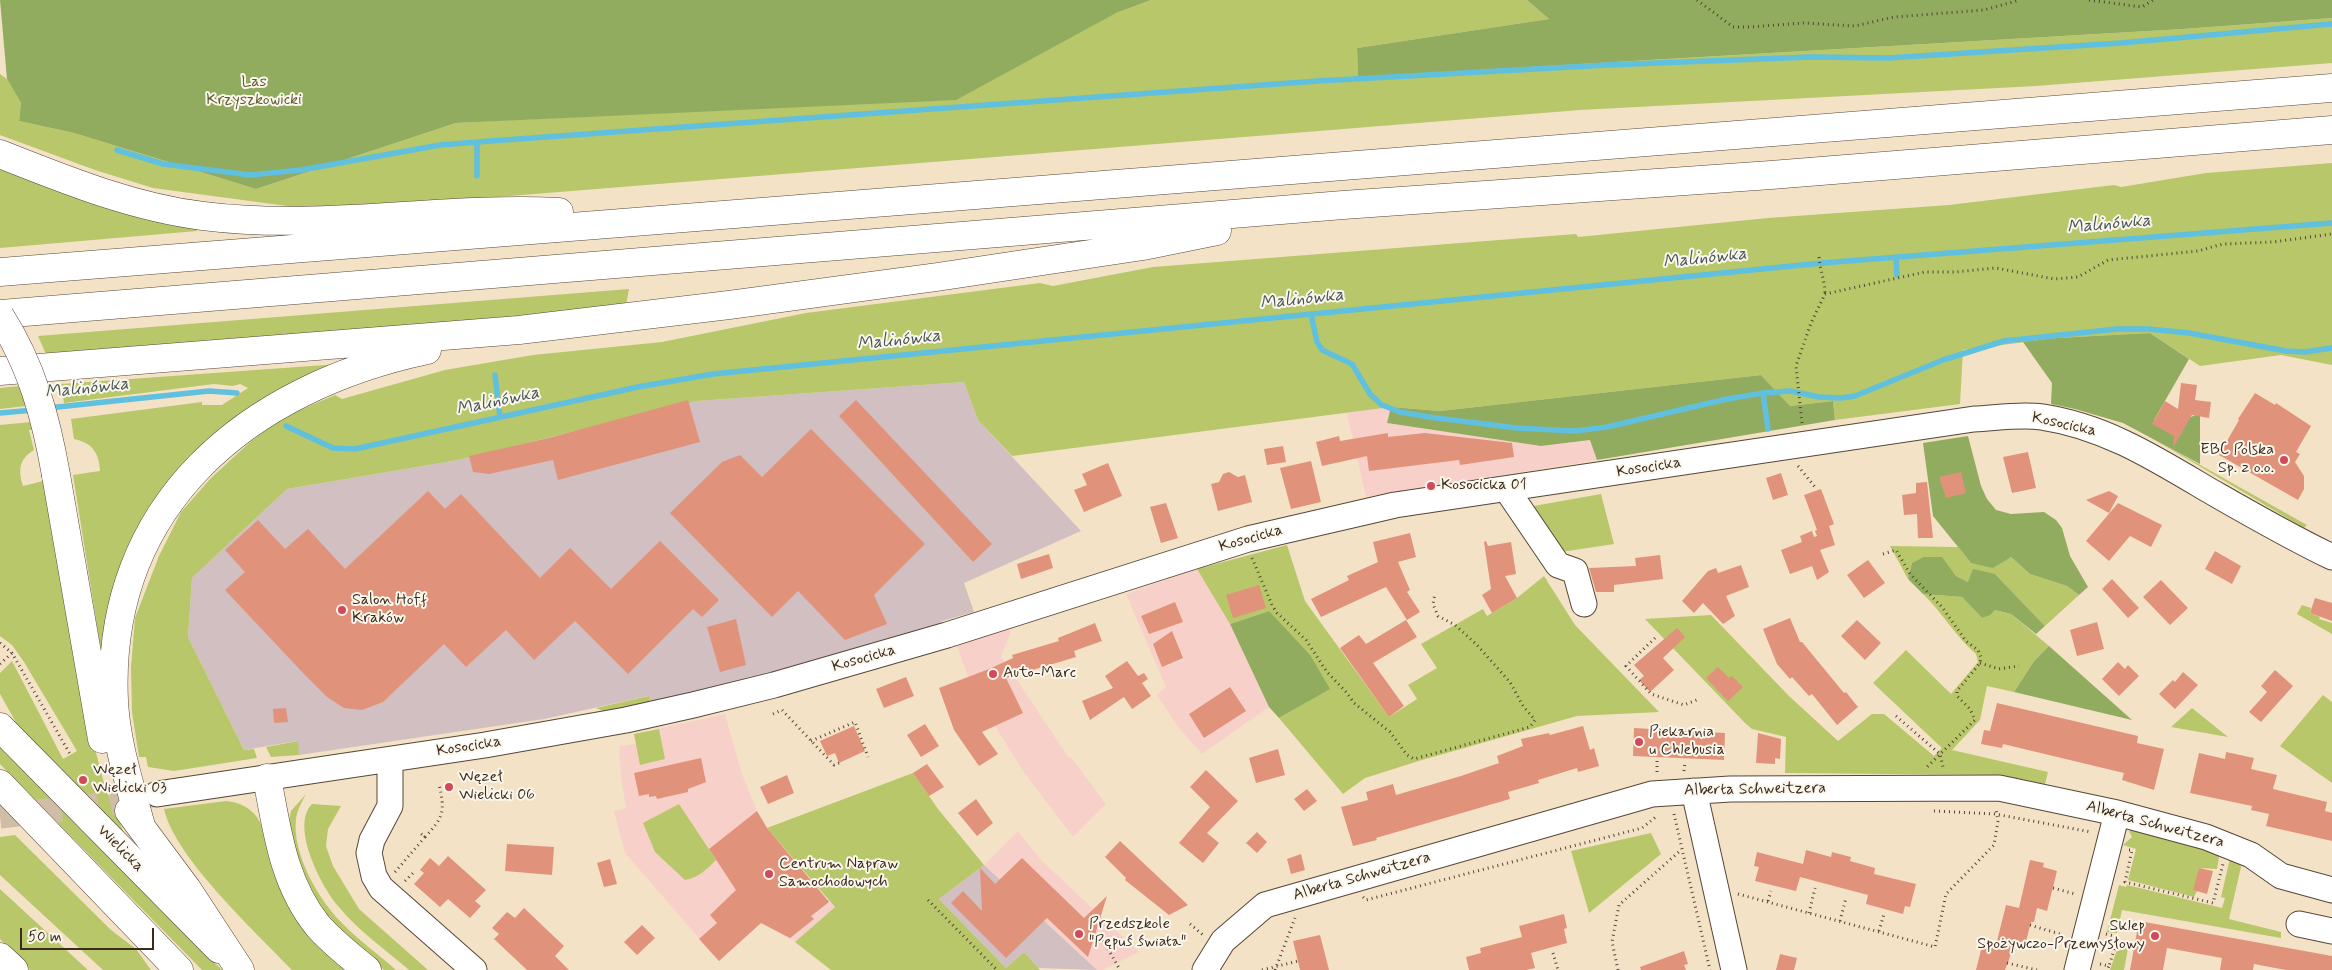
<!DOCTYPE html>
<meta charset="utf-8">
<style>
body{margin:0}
#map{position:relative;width:2332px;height:970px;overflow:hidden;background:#f4e2c7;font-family:Mynerve,sans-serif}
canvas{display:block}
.scale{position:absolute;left:20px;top:928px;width:134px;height:22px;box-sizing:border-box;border:2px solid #3b2a1e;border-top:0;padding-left:6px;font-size:15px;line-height:18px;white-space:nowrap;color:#3b2a1e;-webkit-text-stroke:4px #fbf7ec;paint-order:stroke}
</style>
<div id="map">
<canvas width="2332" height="970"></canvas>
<div class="scale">50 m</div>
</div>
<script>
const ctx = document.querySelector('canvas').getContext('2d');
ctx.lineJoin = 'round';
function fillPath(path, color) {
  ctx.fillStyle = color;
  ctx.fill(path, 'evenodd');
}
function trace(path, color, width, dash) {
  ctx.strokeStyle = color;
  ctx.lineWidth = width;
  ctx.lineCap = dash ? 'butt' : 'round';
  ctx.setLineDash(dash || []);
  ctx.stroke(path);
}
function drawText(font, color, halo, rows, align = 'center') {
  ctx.font = font + ' Mynerve,sans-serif';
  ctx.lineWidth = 4;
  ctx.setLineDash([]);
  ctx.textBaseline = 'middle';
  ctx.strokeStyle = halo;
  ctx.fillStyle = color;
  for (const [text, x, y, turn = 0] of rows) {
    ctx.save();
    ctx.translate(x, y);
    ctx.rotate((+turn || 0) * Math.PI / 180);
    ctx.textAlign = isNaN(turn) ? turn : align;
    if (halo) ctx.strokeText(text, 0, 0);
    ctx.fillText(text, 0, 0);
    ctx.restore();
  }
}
const built = new Path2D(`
 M1391 407 1387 423 1541 446 1591 440 1597 460 1366 497 1347 413Z
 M1197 569 1235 632 1269 707 1202 754 1179 728 1157 695 1166 687 1126 594Z
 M1010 629 1011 632 1001 656 1069 758 1071 757 1106 804 1073 837 1023 771 973 691 957 646Z
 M725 714 742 774 757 811 767 828 835 907 795 942 761 923 719 961 625 853 614 811 626 808 621 778 619 746 636 744 634 734Z
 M1018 831 1040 859 1139 952 1103 970H1097L984 865Z`);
const industrial = new Path2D(`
 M964 382 978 420 1081 531 964 583 974 612 942 621 937 626 771 675 649 704 648 696 544 719 299 755 297 741 244 750 188 637 192 578 287 489 458 460 697 401Z
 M984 865 1097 970 1038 968 1024 952 1006 968 939 899Z`);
const green = new Path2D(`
 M1151 0H1527L1549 19 1357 48 1358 77 2183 29 2332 18V63L2036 86 1580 110 447 201 302 208 153 188 95 170 0 135V74L7 79 21 103 19 121 74 133 256 189 456 123 648 113 1116 13Z
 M2332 163V365L2281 355 2200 366 2150 333 2056 338 1963 350 1960 404 1835 420 1833 401 1790 406 1761 375 1440 411 1391 407 1012 456 978 420 964 382 697 401 458 460 287 489 192 578 188 637 244 750 254 749 257 758 174 771 148 767 146 757H139L132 712 131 667 135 618 159 556 181 512 211 478 249 443 271 426 293 413 335 395 342 399 445 370 533 355 662 342 806 313 1040 283 1053 286 1153 267 1576 234 1578 237 1768 218 1949 205 2114 185 2121 187 2206 173Z
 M0 169C64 194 129 220 197 229V231L0 248Z
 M629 289 626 305 497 322 48 359 38 336Z
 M353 363 295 383 270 396 231 421 191 457 106 631 102 657 73 475 100 471C99 452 92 443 74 439L71 419 202 402V405H222L248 388 240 384 233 386 214 384 64 403 61 384Z
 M19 386 26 406 0 409V388Z
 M31 422 33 429 29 430 34 450C19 459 18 470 23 486L47 480 89 726 105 787 126 838 18 726 0 694V673L12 661 63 759 77 751 24 662 12 645 0 636V425Z
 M2145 434 2307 525 2304 528Z
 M1601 494 1614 544 1561 552 1528 507Z
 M1287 545 1305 601 1389 717 1417 699 1408 685 1437 668 1421 644 1483 609 1487 616 1517 598 1544 576 1575 625 1659 712 1577 716 1422 760 1365 778 1343 794 1279 718 1329 689 1269 611 1230 624 1197 569Z
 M1890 546 1958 547 1971 563 2011 557 2030 574 2067 586 2079 595 2045 626 1995 574 1968 582 1956 576 1942 558 1912 563 1908 579Z
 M1923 594 1962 597 1982 618 1995 610 2011 614 2049 646 2034 661 2014 692 1987 686 1980 720 1952 750 2048 772 2045 784 2001 775 1785 773 1786 737 1752 729 1745 723 1645 619 1711 615 1789 696 1838 741 1872 714H1884L1934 756 1942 748 1873 683 1906 650 1951 694 1978 662 1976 654C1956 637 1942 612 1923 594Z
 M2302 605 2311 608 2310 613 2320 617 2319 619 2332 623V634L2297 614Z
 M2323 695 2332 702V783L2280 746Z
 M649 696V704L609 713 596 708Z
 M2192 708 2228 737 2171 727Z
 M659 729 665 759 640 765 634 734Z
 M298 741 299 755 271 757 266 747Z
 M0 744 222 970H202L0 764Z
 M913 773 938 809 984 865 939 899 1006 968 1024 952 1040 970H831L795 942 835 907 767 828Z
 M306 794C302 802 297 810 296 819 292 853 318 899 341 922 357 939 378 954 396 970H384L335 927 305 884 288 827 291 811Z
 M226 801C238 802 249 807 256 816 269 833 267 859 276 879 290 914 322 942 347 970H292C256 932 175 858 164 809Z
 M312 804 341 806 328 829 326 846 333 866 359 909 428 970H409C386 950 357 930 338 906 321 886 290 826 312 804Z
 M679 804 716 860C707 869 698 878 685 880L655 852 643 823Z
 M2139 828 2220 851 2217 869 2199 868 2194 890 2197 891 2194 897 2128 880 2136 849 2123 845 2132 837 2129 831Z
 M1651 833 1661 854 1589 913 1571 851Z
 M15 835 111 930 136 949 151 970H103L0 875V837Z
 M2231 854 2240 862 2241 867 2229 919 2281 932V938L2122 910 2117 933 2107 932 2119 885 2126 887 2127 885 2222 908 2225 898 2221 897Z
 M0 889 88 970H30L0 939Z
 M2120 941 2129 943 2124 970H2110Z`);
const forest = new Path2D(`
 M0 0H1151L1116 13 956 100 456 123 256 189 74 133 19 121 21 103 7 79Z
 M1527 0H2332V18L2183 29 1358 77 1357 48 1549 19Z
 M2150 333 2189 359 2154 420 2191 417 2200 413V464L2123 423 2075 409 2051 404 2052 383 2023 342 2056 338Z
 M1761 375 1790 406 1833 401 1835 420 1597 460 1590 440 1541 446 1387 423 1391 407 1440 411Z
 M1968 436 1981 486 1987 499 1996 510 2011 514 2044 512 2056 520 2062 528 2070 556 2088 587 2079 595 2067 586 2030 574 2011 557 1993 568 1971 563 1933 516 1923 443Z
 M1924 557H1942L1956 576 1968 582 1973 569 1995 574 2045 626 2036 634 2011 614 1995 610 1990 615 1982 618 1962 597 1923 594 1908 579 1912 563Z
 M1269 611 1310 655 1330 689 1279 718 1269 707 1230 624Z
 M2049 646 2132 720 2014 692 2034 661Z`);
const stream = new Path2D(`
 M117 150 163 164 250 175 301 170 440 145 477 142
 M477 176V142L1318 81 1607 65 1810 57 1888 58 2121 43 2332 24
 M1896 257 1897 275
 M1311 314 1317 342 1322 350 1352 364 1370 394 1382 405 1400 412 1429 417 1517 428 1575 431 1607 427 1727 399 1763 393 1790 391 1819 397 1841 398 1855 396 1943 360 2004 341 2117 329H2148L2189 333 2286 351 2305 352 2332 348
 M495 375 500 417
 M1763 393 1768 429
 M48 408 209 391 237 393
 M0 413 34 410
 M286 426 333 448 355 449 638 387 713 374 1822 263 2332 223`);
const building = new Path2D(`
 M2181 383 2197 385 2195 400 2211 402 2209 418 2192 415 2173 448 2174 436 2152 424 2165 401 2178 409Z
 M2255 393 2275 405 2276 403 2311 426 2296 452 2300 454 2295 462 2304 476V489L2298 500 2219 455 2239 420 2238 419Z
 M688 400 700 442 558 480 553 460 489 474 473 472 469 456 549 438Z
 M856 400 992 544 973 562 839 416Z
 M811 429 925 544 874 595 887 624 845 640 798 591 772 617 670 513 722 462 740 455 762 477Z
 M1388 433V437L1425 433 1512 443 1514 457 1460 465 1459 460 1369 471 1367 456 1322 466 1316 442 1339 436 1340 441Z
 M1283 446 1286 462 1267 465 1264 449Z
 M2028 452 2036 488 2012 493 2003 457Z
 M1311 461 1321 502 1291 509 1280 468Z
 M1108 463 1122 496 1084 512 1074 490 1087 485 1082 474Z
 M1229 472 1238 477 1245 475 1252 502 1218 511 1211 484 1219 482 1223 474Z
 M1961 472 1966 493 1946 498 1939 477Z
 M1781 473 1788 495 1773 500 1766 478Z
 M1927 482 1933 538H1918L1917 514 1904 515 1902 495 1916 493V483Z
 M1821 489 1834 524 1829 526 1835 545 1820 550 1829 572 1817 580 1812 566 1790 574 1781 550 1802 542 1800 536 1812 531 1814 537 1817 536 1815 531 1817 530 1804 495Z
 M428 491 445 509 461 494 540 578 570 548 611 589 660 541 719 600 702 617 693 609 628 674 575 621 534 660 506 630 466 667 444 644 383 702 362 710 344 708 327 697 304 674 225 590 245 572 225 550 258 520 285 549 308 529 345 569Z
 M2109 491 2118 496 2109 513 2086 500Z
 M1166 503 1178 538 1161 543 1150 507Z
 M2118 503 2162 525 2151 547 2130 536 2109 561 2086 541Z
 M1410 533 1416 557 1398 562 1410 590 1407 592 1420 612 1407 620 1386 587 1321 617 1311 599 1349 580 1347 576 1378 562 1373 542Z
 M1486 541 1488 546 1511 542 1516 574 1505 576 1517 598 1492 613 1482 595 1491 589 1484 542Z
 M2215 551 2241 566 2232 584 2205 569Z
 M1049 554 1053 568 1021 579 1017 564Z
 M1660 555 1663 579 1614 585V592H1596L1589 568 1636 566 1635 558Z
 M1868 560 1885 583 1864 598 1847 575Z
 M1741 565 1749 587 1726 596 1735 616 1723 624 1703 603 1694 613 1682 601 1708 571 1716 568 1718 573Z
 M2112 579 2139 608 2128 618 2102 589Z
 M2161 580 2188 608 2170 625 2143 597Z
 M1259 585 1266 608 1233 618 1226 595Z
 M2315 598 2332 603V621L2310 613Z
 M1175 602 1183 622 1149 634 1141 616Z
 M1790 618 1800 642H1802L1844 693 1846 692 1858 707 1837 725 1812 694 1809 696 1792 677 1790 679 1777 664 1763 629Z
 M736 619 746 665 720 672 707 627Z
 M1406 620 1417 637 1373 663 1404 706 1389 717 1340 648 1359 635 1366 644Z
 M1857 620 1881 643 1865 660 1841 636Z
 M2097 622 2104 649 2077 656 2070 630Z
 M1095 623 1102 641 1074 651 1076 657 1006 678 1023 713 982 732 998 754 979 766 954 730 939 688 989 669 1013 658 1012 655 1059 641 1058 638Z
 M1677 628 1685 637 1663 658 1674 670 1650 692 1639 680 1644 676 1634 665Z
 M1172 631 1183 658 1162 667 1153 644Z
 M1127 661 1138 676 1144 673 1148 679 1142 683 1151 696 1132 709 1124 697 1090 720 1082 701 1113 688 1105 676Z
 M2118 662 2125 669 2128 665 2139 676 2119 696 2102 679Z
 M1718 667 1729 678 1732 676 1743 687 1728 701 1706 678Z
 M2275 670 2293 686 2261 722 2249 712 2267 692 2261 686Z
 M2183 672 2198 685 2175 709 2159 694 2173 680 2175 682Z
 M906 677 914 696 884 708 876 689Z
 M1230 687 1246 711 1204 738 1189 714Z
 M1997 703 2138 736 2137 743 2164 749 2154 790 2122 780 2124 773 2003 744 2002 748 1981 744 1984 730 1990 731Z
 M286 708 288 722 274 723 273 709Z
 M925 724 939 746 921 757 907 735Z
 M854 726 865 751 839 763 835 753 827 756 820 741Z
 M1583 726 1590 750 1594 748 1599 766 1578 772 1577 768 1538 780 1539 783 1508 792 1510 799 1376 838 1377 840 1353 846 1341 807 1368 800 1366 792 1393 784 1396 795 1461 776 1499 763 1497 756 1523 746 1521 739 1549 733 1550 735Z
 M1634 728 1725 733 1724 760 1633 756Z
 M1758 733 1781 739 1780 759 1775 758V764L1756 763Z
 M1278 749 1285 775 1256 783 1249 758Z
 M2226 752 2254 758 2251 769 2277 775 2273 789 2327 802 2325 811 2332 813V841L2266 826 2269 814 2251 810 2252 806 2190 793 2199 753 2225 759Z
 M701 758 706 782 688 789V792L657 799 656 796 649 797V794L639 796 634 773Z
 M927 764 944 787 929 796 913 773Z
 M1206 770 1238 801 1207 833 1219 843 1203 863 1179 843 1210 807 1190 787Z
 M787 775 794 793 768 804 760 787Z
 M1307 789 1317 801 1304 811 1294 799Z
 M976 799 993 823 977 836 958 813Z
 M757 811 767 828 829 902 811 916 814 919 790 938 761 923 719 961 699 939 717 923 710 915 736 890 709 849Z
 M1257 832 1267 842 1257 853 1246 843Z
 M1120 841 1188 905 1169 915 1125 880 1126 878 1105 857Z
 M507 844 554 847 552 875 505 871Z
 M1806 850 1831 857 1832 852 1851 857 1850 861 1875 868 1874 874 1916 884 1910 907 1905 906 1903 914 1866 904 1868 895 1800 877 1796 891 1755 881 1759 867 1754 866 1757 852 1803 864Z
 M1301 854 1305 870 1291 874 1287 859Z
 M448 856 486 890 475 901 481 906 470 918 448 899 440 907 414 884 424 873 420 870 430 858 439 866Z
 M1022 858 1084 918 1107 896 1088 957 1047 918 1006 958 951 903 963 891 982 911 980 868 995 884Z
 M610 859 617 884 604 887 597 863Z
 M2030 860 2044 863 2043 867 2057 871 2047 911 2037 908 2034 922H2031L2024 949 2014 946 2005 970H1976L1983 942 1996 945 2006 905 2019 908Z
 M2199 868 2213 871 2207 894 2193 890Z
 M524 908 564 946 555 956 569 970H527L494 939 499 934 492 928 507 912 515 918Z
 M1564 914 1567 928 1564 929 1567 943 1531 953 1535 968 1526 970H1469L1466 957 1481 953 1480 948 1522 937 1519 926Z
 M2139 921 2332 956V970H2286L2254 964 2253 970H2220L2222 958 2167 948 2163 970H2130Z
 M642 925 655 938 637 955 624 942Z
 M1320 935 1329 970H1300L1293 941Z
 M1684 951 1688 964 1684 965 1686 970H1641L1640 967Z
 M1780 954 1797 958 1794 970H1776Z`);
const minorTunnel = new Path2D(`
 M0 816 93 806 152 795`);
const path = new Path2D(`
 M1697 0 1733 27H1749L1804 23 1855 26 1894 17 1984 10 2020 0
 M2089 0 2142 7 2153 0
 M1819 257C1820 270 1825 281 1825 294
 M1802 423 1796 366 1811 323 1825 294 1925 272H1956L1996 268 2054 279 2078 277 2108 260 2198 251 2223 244 2273 242 2332 234
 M1798 466 1815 487
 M1883 554 1896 550 1910 574 1942 607 1966 641 1978 650 1981 657 1980 663 1957 691V696L1970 709 1975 720 1927 767
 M1252 558 1272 605 1277 613 1306 640 1327 672 1347 693 1354 703 1390 732 1407 755 1414 759 1530 727 1535 720 1523 706 1510 682 1476 644 1455 625 1438 616 1433 604 1435 594
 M1655 638 1626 666 1651 694 1684 705 1699 699
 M0 643 12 653 70 754
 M1980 663 1999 669 2019 666
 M0 664 12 653
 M773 714 782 710 834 765 839 763
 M1896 716 1940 754 1943 767
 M811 741 855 722 868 757
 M1684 771 1685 762
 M1657 772V761
 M1934 811 1995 814 2091 832
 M1674 814 1710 970
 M425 837C444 817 445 811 439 784
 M2129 850H2132L2125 882 2213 903 2223 864
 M395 872 425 837 419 832
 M405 881 413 873
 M2053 888 2075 894
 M1738 894 1935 947 1946 894 1994 845 1998 821 1996 809
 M1363 897 1366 900 1642 828 1657 816
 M928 900 997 970
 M1768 901 1771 891
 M1809 913 1815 888
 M1840 921 1846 898
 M1190 924 1203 935
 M2030 925 2063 935
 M1879 931 1884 914
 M2106 934 2118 937 2109 966
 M1103 940 1120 970
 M1553 953 1558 970
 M2007 963 2037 970
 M2100 964 2109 966 2107 970
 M1262 970 1298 961
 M1275 970 1295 918
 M1618 970 1612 942 1619 905 1681 850`);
const minor = new Path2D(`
 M1507 490 1558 565 1575 571 1584 604
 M390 760V806L372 840 369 853 374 876 381 888 474 970
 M1694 791 1734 970
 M157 794 485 745 626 720 693 705 774 685 947 635 1248 539 1395 505 1974 419C1996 418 2020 414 2042 417 2103 426 2153 457 2205 488 2247 512 2288 536 2332 557
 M2299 924 2332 931
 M1205 970 1223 941 1265 905 1652 794 1730 789 1999 788 2117 813 2206 837 2251 855 2281 876 2332 890
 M2077 970 2117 813`);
const major = new Path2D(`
 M0 727 219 949
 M267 778C277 830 283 883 318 926 332 942 350 956 367 970
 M0 784 179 970
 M0 957 14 970`);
const highway = new Path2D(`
 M0 154C66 180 132 207 203 216 321 231 440 206 559 212
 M0 272 2332 88
 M0 314 1343 205 1771 175 2332 130
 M0 371 519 330 729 305 937 277 1143 246 1217 231
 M56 475 102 739
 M129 811 187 889 240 970
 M141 826C130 785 116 743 114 701 105 504 248 388 427 350`);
const highwayBridge = new Path2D(`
 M0 316C32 366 46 418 56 475`);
const markers = [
 [2284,460,5,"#d1495b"],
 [1431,486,5,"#d1495b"],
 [342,610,5,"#d1495b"],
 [993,674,5,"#d1495b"],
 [1639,742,5,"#d1495b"],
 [83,780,5,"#d1495b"],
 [449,787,5,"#d1495b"],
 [769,874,5,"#d1495b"],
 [1079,934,5,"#d1495b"],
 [2155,936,5,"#d1495b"]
];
const parkNames = [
 ["Las",254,83],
 ["Krzyszkowicki",254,101]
];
const streetNames = [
 ["Kosocicka",2064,425,12],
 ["Kosocicka",1649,468,-9],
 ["Kosocicka",1251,539,-16],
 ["Kosocicka",864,659,-16],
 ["Kosocicka",469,747,-9],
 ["Alberta Schweitzera",1755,790,-1],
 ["Alberta Schweitzera",2155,825,15],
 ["Wielicka",120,849,45],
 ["Alberta Schweitzera",1362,877,-16]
];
const poiNames = [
 ["EBC Polska",2274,451,"right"],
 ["Sp. z o.o.",2274,469,"right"],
 ["Kosocicka 01",1441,486],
 ["Salon Hoff",352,601],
 ["Kraków",352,619],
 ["Auto-Marc",1003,674],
 ["Piekarnia",1649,733],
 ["u Chlebusia",1649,751],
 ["Węzeł",93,771],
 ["Wielicki 03",93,789],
 ["Węzeł",459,778],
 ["Wielicki 06",459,796],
 ["Centrum Napraw",779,865],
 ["Samochodowych",779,883],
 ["Przedszkole",1089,925],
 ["\"Pępuś świata\"",1089,943],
 ["Sklep",2145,927,"right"],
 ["Spożywczo-Przemysłowy",2145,945,"right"]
];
const waterNames = [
 ["Malinówka",2109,225,-5],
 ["Malinówka",1705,259,-6],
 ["Malinówka",1302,300,-6],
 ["Malinówka",899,341,-6],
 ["Malinówka",87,389,-6],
 ["Malinówka",498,402,-12]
];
fillPath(built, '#f7d1c9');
fillPath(industrial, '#d2bfc1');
fillPath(green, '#b7c76a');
fillPath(forest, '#91ac5e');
trace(stream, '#60c0de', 5.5);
fillPath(building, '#e1927a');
trace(minorTunnel, '#cfbda5', 25, [25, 12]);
trace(minor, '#574637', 27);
trace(major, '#574637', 29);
trace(highway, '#574637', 29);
trace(path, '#574637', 3, [1, 4]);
trace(minor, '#fff', 25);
trace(major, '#fff', 28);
trace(highway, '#fff', 28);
trace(highwayBridge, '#574637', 29, []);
trace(highwayBridge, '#fff', 28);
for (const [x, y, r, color] of markers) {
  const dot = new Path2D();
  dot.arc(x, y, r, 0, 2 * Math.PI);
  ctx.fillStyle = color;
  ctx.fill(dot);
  trace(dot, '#fbf7ec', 2);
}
drawText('16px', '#605935', '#fbf7ec', parkNames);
drawText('16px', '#3b2a1e', '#fbf7ec', streetNames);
drawText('16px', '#3b2a1e', '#fbf7ec', poiNames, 'left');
drawText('italic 18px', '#465758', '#fbf7ec', waterNames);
</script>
